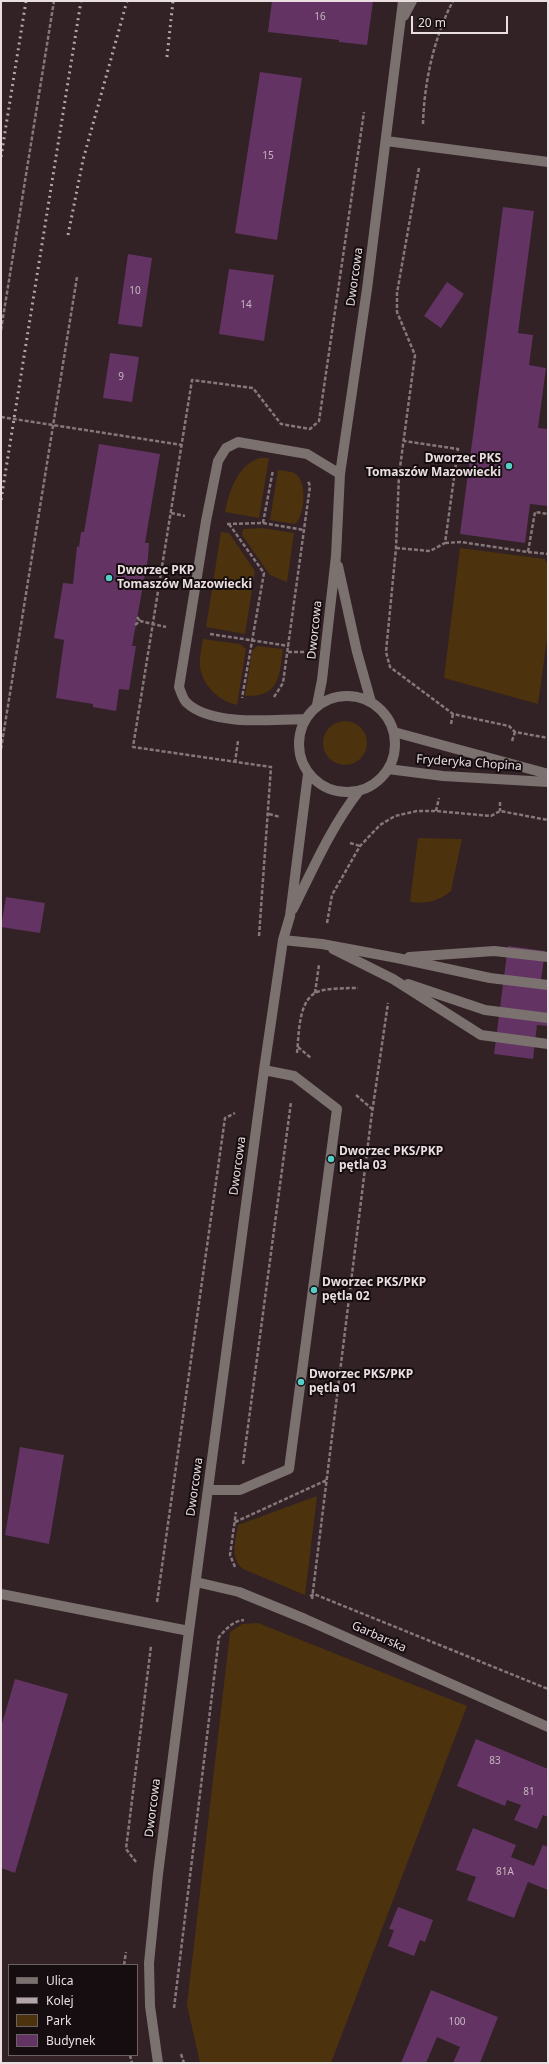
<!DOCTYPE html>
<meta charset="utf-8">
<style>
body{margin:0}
#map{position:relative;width:549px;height:2064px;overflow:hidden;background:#322125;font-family:"Noto Sans",sans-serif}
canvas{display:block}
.frame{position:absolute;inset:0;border:2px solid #eadee1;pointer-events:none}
.legend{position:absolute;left:8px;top:1964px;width:130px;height:92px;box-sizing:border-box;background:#150d0f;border:1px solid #6a6163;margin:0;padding:5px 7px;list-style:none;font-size:12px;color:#eadee1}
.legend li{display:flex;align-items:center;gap:8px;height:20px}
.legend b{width:20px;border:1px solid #6a6163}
.scale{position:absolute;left:411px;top:16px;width:97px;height:18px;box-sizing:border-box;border:2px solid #eadee1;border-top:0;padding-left:5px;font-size:12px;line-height:14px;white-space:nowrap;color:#eadee1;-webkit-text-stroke:3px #150d0f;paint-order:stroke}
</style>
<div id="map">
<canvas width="549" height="2064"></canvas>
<div class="frame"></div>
<ul class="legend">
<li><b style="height:5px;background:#7b716f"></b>Ulica</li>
<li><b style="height:5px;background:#b3a5a8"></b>Kolej</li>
<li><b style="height:11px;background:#4d320e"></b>Park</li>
<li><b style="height:11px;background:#633463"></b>Budynek</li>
</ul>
<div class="scale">20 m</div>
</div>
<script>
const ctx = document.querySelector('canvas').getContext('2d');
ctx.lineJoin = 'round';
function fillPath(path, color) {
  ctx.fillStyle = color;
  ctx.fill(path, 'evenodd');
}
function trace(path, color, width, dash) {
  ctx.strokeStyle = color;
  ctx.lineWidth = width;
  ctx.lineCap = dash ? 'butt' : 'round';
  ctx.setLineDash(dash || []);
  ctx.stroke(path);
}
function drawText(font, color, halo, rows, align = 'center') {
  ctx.font = font + ' "Noto Sans",sans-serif';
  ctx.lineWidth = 4;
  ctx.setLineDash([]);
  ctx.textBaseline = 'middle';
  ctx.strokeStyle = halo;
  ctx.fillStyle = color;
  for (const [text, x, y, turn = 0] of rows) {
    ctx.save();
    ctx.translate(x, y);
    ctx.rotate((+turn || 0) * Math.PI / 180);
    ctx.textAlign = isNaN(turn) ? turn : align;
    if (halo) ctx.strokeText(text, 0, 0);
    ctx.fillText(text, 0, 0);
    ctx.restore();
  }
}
const green = new Path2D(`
 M260 458H269L259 518 225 512C229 492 237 465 260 458Z
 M278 470C283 471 290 471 294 473 308 479 305 516 295 524L270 520Z
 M262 528 294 533 287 582 270 575 242 535 243 529Z
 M221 532 229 533 255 571 245 634 206 627Z
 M460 548 545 559 548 566V632L538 704 444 678Z
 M203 639 240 644 246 649 237 705C219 701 203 686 200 667 199 658 202 647 203 639Z
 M257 646 283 649C279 677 280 697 245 696L252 651Z
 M323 743a22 22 0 1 1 44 0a22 22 0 1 1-44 0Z
 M418 838 462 839 451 891C437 902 427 904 410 902Z
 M317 1496 305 1595 243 1569C229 1557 236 1541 238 1525Z
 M258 1623 467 1706 331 2063H200L187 2005 230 1632 242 1624Z`);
const building = new Path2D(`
 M272 1H373L367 45 339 42V40L268 32Z
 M260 72 302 78 277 240 235 233Z
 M503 207 534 211 518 333 533 335 529 365 546 368 538 428 548 429V506L530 504 525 543 460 534Z
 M128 254 152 258 142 327 118 324Z
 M229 269 274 275 264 341 219 334Z
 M447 282 464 294 441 328 424 316Z
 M110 353 139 357 132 402 103 398Z
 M99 444 160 454 145 543H149L148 558 132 646H136L129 690 119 689 116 711 93 707V704L56 698 64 640 54 638 63 583 73 584 77 546 79 547 81 532H84Z
 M6 897 45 903 40 933 1 927Z
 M508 946 545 951 540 988 548 989V1026L537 1025 533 1059 494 1054Z
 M20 1447 64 1455 49 1544 5 1535Z
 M15 1679 68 1694 15 1873 1 1868V1727Z
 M476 1739 548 1769V1817L543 1815 537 1829 514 1820 521 1805 507 1800 505 1806 457 1786Z
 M473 1828 516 1845 511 1857 534 1866 543 1845 548 1847V1890L528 1882 514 1918 467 1900 476 1877 456 1870Z
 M398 1907 433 1920 425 1942 420 1940 414 1956 388 1946 394 1930 389 1929Z
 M431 1990 498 2017 480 2063H453L460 2047 437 2037 426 2063H401Z`);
const path = new Path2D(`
 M423 124C424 83 434 37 453 1
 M419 168 397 293V312L415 355 399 475 396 548 386 652 390 667 453 714 509 726 515 732 548 738
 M1 330 54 1
 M1 417 182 445
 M171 513 185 516
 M263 523 273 470
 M227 524 263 523 304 530
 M229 524 264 573 242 698
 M445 543 461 542 528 552 535 512 548 514
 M396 548 430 551 445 543 458 449 404 441
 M528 552 548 554
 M137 617 140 621
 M135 625 140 621 166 627
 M210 634 289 646
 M288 652H304
 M274 697 283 683 310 486 308 481
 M451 724 453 714
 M512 741 515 732
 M1 749 77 277
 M235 763 238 741
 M500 802V811
 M436 811 439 798
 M269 814 280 817
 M350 843 360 846
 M327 923 332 895 360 846 380 825 395 816 417 811H436L491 816 500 811 548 820
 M259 936 271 767 133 747 192 380 253 388 281 424 310 429 319 421 364 112
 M315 993 319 965
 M298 1047 311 1058
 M297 1053C299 1035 298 1003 315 993 323 988 349 988 358 988
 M356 1095 372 1109
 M243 1464 291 1102
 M235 1522 327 1480
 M235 1567 230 1555 236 1512
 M310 1596 314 1594 548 1689
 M312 1599 371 1120 388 1003
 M157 1602 225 1118 235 1113
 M136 1862 126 1849 151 1646
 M124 1965 126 1952
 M174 2008 219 1637C226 1629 233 1621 244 1620
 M181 2054 184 2063
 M130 2055 132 2063`);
const minor = new Path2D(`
 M404 16 412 1
 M386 141 548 162
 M338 566 357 652 371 702
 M299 744a48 48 0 1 1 96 0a48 48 0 1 1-96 0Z
 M317 705 322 680 336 556 340 474 367 289 403 1
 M305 719C273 720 211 726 187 703 183 700 181 692 179 687L206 521 218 461 226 448 238 442 307 454 340 474
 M394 732 548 774
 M388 769 443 776 548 782
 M293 909C313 869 331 827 359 791
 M283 940 322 944 397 958 490 978 548 985
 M333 949 393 979 481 1035 548 1044
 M409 957 494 951 548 957
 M408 984 485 1010 548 1018
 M208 1490H240L289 1469 337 1109 294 1076 264 1070
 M196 1582 239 1592 305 1619 548 1727
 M1 1594 189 1631
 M158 2063 150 2006 149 1963 158 1874 189 1631 264 1070 283 940 290 916 308 774`);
const rail = new Path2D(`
 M167 57 173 1
 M1 157 26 1
 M68 235 83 160 127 1
 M1 500 81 1`);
const markers = [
 [509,466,4,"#55cec5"],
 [109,578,4,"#55cec5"],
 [331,1159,4,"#55cec5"],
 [314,1290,4,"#55cec5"],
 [301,1382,4,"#55cec5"]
];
const numberNames = [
 ["16",320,17],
 ["15",268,156],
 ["10",135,291],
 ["14",246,305],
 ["9",121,377],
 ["83",495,1761],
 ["81",529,1792],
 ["81A",505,1872],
 ["100",457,2022]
];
const streetNames = [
 ["Dworcowa",355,277,-82],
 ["Dworcowa",315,630,-84],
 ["Fryderyka Chopina",469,763,4],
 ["Dworcowa",238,1166,-82],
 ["Dworcowa",195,1487,-82],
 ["Garbarska",379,1637,24],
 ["Dworcowa",153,1808,-83]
];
const poiNames = [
 ["Dworzec PKS",501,459,"right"],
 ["Tomaszów Mazowiecki",501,473,"right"],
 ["Dworzec PKP",117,571],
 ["Tomaszów Mazowiecki",117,585],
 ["Dworzec PKS/PKP",339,1152],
 ["pętla 03",339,1166],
 ["Dworzec PKS/PKP",322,1283],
 ["pętla 02",322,1297],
 ["Dworzec PKS/PKP",309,1375],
 ["pętla 01",309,1389]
];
fillPath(green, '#4d320e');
fillPath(building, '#633463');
trace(path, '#86777b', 2.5, [4, 2]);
trace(minor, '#7b716f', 10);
trace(rail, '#b3a5a8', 3, [2, 4]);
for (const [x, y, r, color] of markers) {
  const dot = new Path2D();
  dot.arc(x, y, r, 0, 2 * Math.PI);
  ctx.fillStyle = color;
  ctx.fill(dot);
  trace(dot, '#150d0f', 1.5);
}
drawText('10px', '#c8b4c2', null, numberNames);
drawText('12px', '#eadee1', '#150d0f', streetNames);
drawText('bold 12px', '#eadee1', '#150d0f', poiNames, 'left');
</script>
